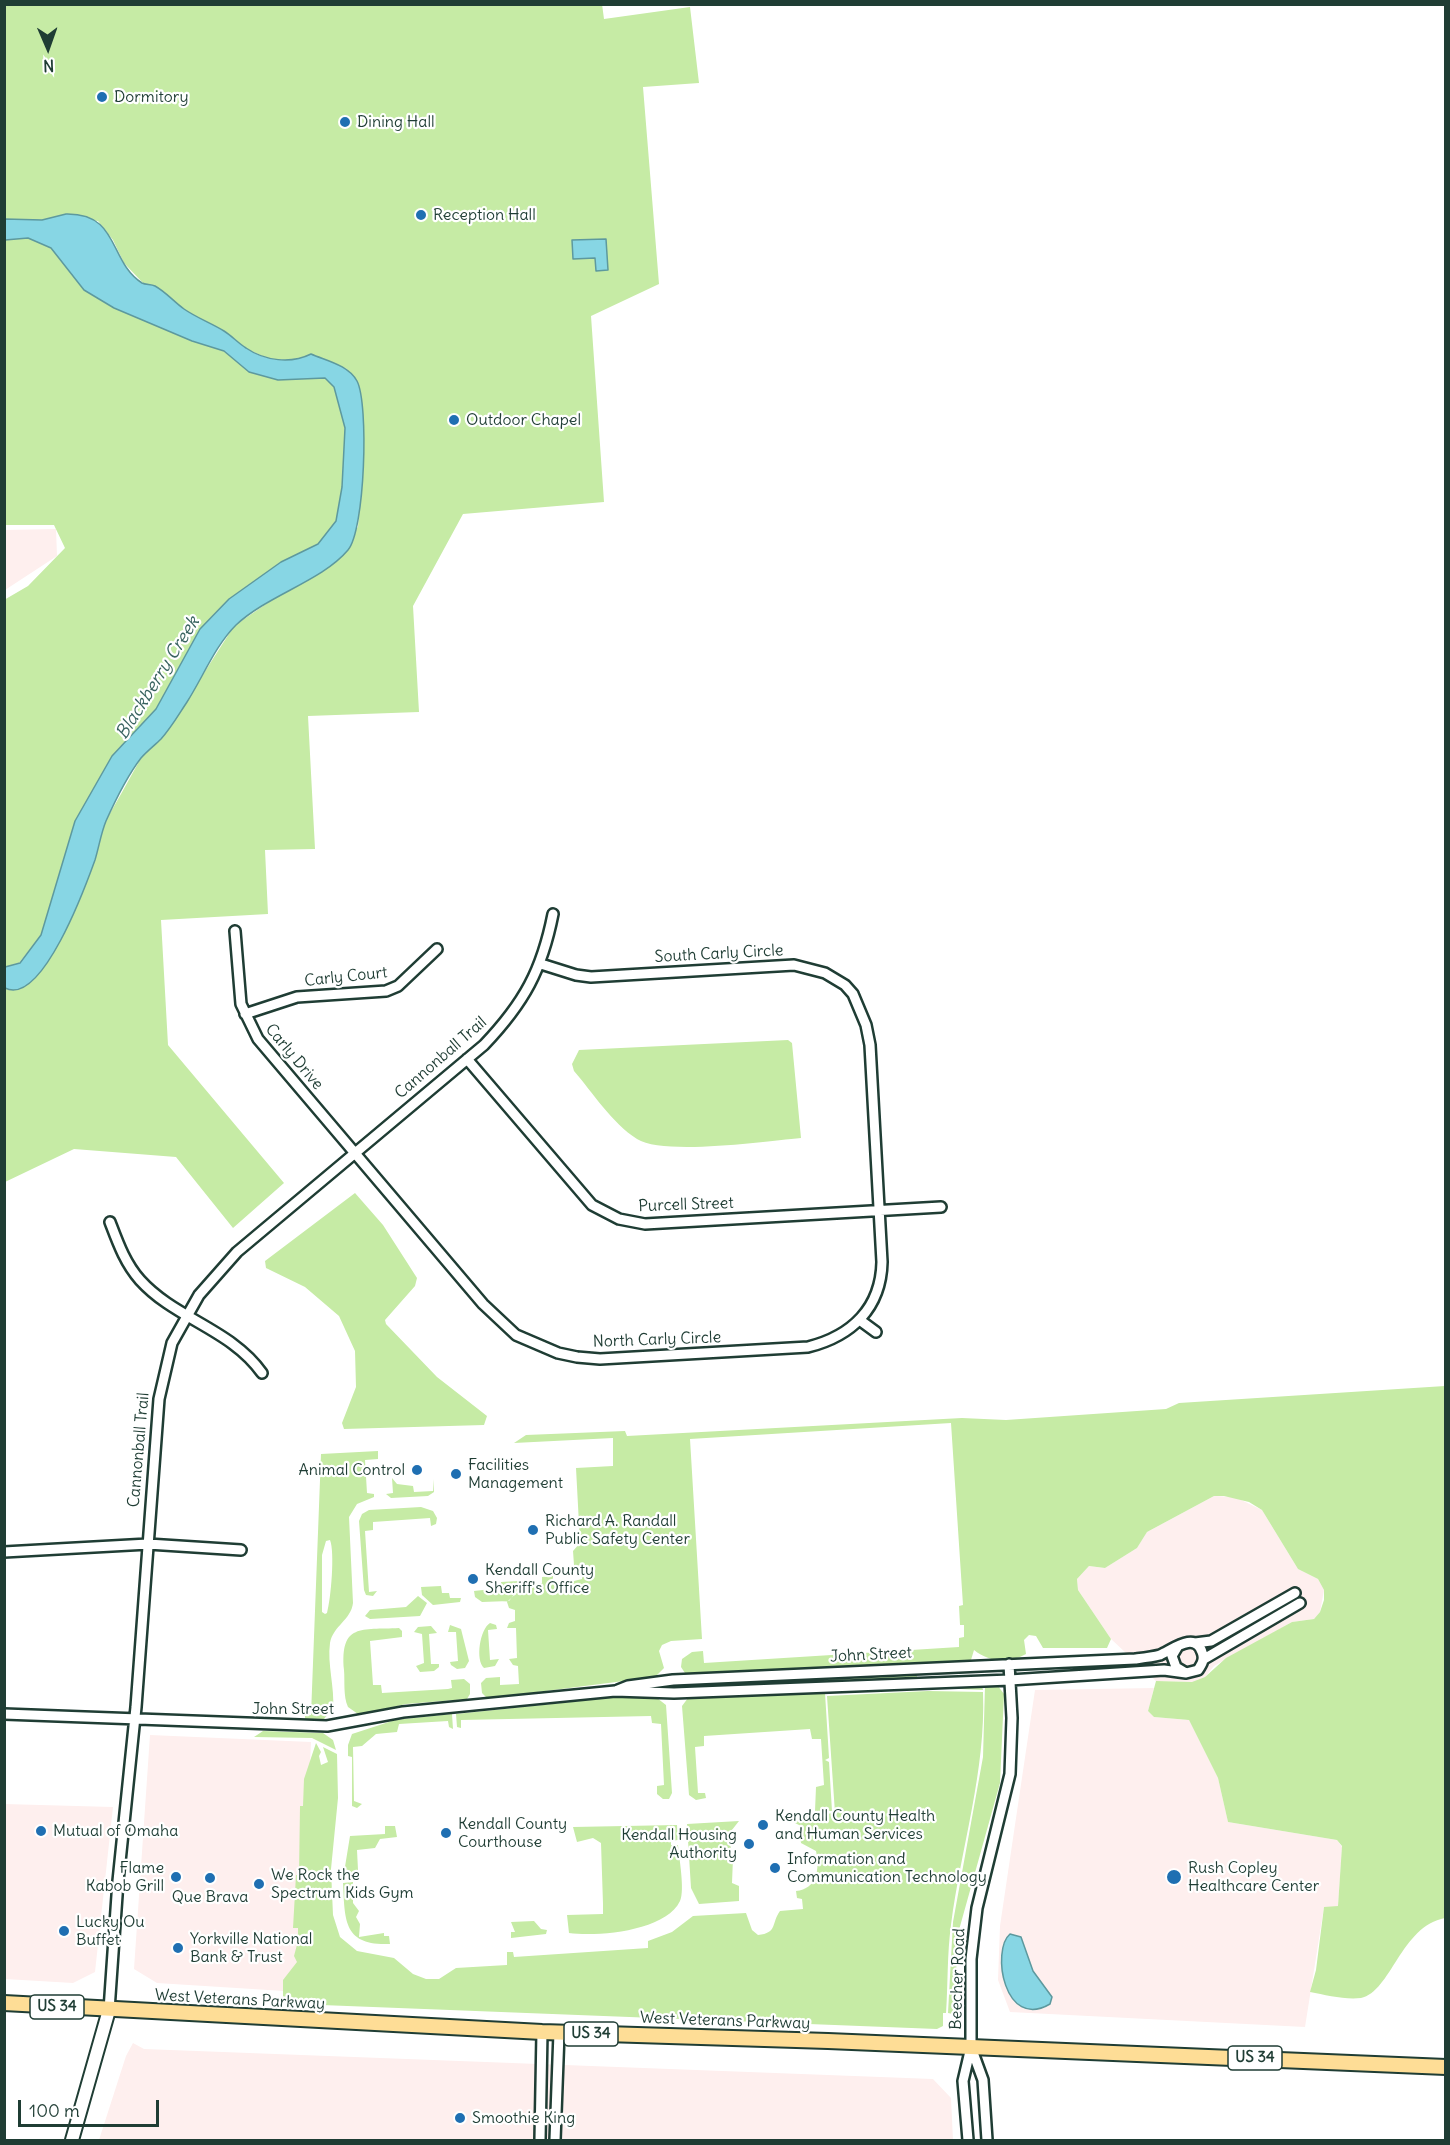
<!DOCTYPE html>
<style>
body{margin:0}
#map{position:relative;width:1450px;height:2145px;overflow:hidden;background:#fff;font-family:Delius,sans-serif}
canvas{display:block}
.frame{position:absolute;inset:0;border:6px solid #1f3d34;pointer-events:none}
.north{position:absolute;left:18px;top:18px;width:60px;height:60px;-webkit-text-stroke:4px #fff;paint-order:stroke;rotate:178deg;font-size:16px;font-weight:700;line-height:24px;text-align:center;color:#1f3d34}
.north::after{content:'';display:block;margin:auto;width:21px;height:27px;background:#1f3d34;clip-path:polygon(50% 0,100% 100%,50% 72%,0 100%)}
.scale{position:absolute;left:18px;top:2100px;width:141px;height:27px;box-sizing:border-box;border:3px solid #1f3d34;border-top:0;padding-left:8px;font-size:18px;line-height:21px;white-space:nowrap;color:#1f3d34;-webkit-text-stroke:4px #fff;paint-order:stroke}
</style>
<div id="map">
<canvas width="1450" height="2145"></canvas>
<div class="frame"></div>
<div class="north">N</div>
<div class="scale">100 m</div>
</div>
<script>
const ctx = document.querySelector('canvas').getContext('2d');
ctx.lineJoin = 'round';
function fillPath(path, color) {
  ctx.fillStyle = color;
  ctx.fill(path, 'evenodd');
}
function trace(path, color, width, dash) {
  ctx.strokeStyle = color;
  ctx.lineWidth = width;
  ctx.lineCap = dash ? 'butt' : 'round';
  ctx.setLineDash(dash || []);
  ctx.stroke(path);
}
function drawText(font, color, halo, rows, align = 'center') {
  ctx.font = font + ' Delius,sans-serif';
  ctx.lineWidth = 4.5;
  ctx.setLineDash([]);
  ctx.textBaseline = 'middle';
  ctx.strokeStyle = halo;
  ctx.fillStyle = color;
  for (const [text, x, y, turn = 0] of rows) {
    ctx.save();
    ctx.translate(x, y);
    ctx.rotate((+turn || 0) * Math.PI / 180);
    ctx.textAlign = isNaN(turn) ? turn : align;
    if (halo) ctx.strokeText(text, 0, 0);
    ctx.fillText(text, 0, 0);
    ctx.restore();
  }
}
const built = new Path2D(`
 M56 529 57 556 5 590V530Z
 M1214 1496 1235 1497 1262 1510 1298 1569 1318 1579 1324 1590 1320 1612 1314 1619 1292 1622 1214 1666 1205 1677 1193 1682 1156 1681 1111 1639 1078 1590 1077 1579 1089 1566 1105 1568 1137 1548 1147 1532Z
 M1154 1688 1148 1711 1154 1717 1189 1720 1218 1778 1228 1822 1337 1840 1342 1847 1338 1907H1324L1305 2027 1010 2012 998 1980 1000 1926 1035 1690Z
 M150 1735 311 1742 300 1992 157 1983 134 1969Z
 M4 1804 113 1807 95 1972 73 1983 5 1979Z
 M133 2043 144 2049 933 2079 951 2098 953 2140H99L126 2056Z`);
const green = new Path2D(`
 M602 4 604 19 690 7 699 83 643 87 659 284 591 316 604 502 463 514 413 606 419 712 308 716 315 849 265 850 268 914 161 920 168 1045 284 1183 233 1228 176 1157 74 1149 5 1182V988L9 990 74 913 95 858 105 822 121 794 141 758 163 737 234 626 288 589 358 527 364 424 347 369 315 356 299 361 269 359 247 349 226 332 184 310 155 286 143 283 124 263 113 240 98 221 53 218 42 220 5 219 4 5Z
 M28 238 51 248 84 290 114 308 192 341 224 351 249 372 278 380 325 378 334 387 345 428 342 487 336 521 318 544 281 562 229 599 200 629 156 709 112 756 75 821 41 935 19 963 5 967 4 600 28 586 65 548 54 525H5V240Z
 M788 1040 792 1043 801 1138C766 1141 664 1156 637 1139 612 1123 593 1093 574 1071L572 1064 579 1050Z
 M355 1193 383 1225 417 1278 415 1286 385 1320 386 1324 437 1377 487 1416 484 1425 344 1429 342 1423 356 1387 355 1351 339 1316 305 1287 266 1268 265 1261Z
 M1445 1386V1918C1401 1926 1391 1992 1361 1998 1345 2000 1326 1995 1310 1992L1316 1970 1324 1907 1338 1906 1342 1846 1337 1840 1228 1822 1218 1778 1189 1720 1154 1717 1148 1711 1156 1681 1192 1682 1205 1677 1226 1658 1292 1622 1314 1619 1320 1612 1324 1600V1590L1318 1579 1298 1569 1262 1510 1249 1502 1224 1496H1214L1147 1532 1137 1548 1105 1568 1089 1566 1077 1579 1078 1590 1111 1639 1107 1648H1043L1036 1636 1029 1635 1024 1640 1026 1654C1009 1664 989 1662 974 1650L971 1660 939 1664 693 1675 685 1673 681 1667 682 1659 692 1652 703 1651 704 1663 959 1647V1638L964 1637V1625H960L959 1606 963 1605 951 1423 690 1439 702 1639 671 1641 662 1645 659 1651 664 1668 655 1677 491 1698H487L482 1693 481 1683 486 1678 500 1677V1685L519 1684 518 1666 513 1665 509 1659 517 1658 516 1628H507L509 1623 515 1621V1610L509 1608 507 1602 522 1588V1584L542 1583V1577L553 1576V1581L566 1583 582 1579V1573L574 1565 573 1551 580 1543 576 1468 613 1466V1438L514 1443 526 1435 625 1431 627 1436 962 1418 1006 1420 1166 1409 1179 1403Z
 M378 1451V1459L365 1460 367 1493 374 1494V1497L357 1504 349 1517 353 1603C351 1620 333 1626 330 1643 327 1664 335 1688 333 1709L322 1721H305V1716L311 1715 321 1454ZM330 1540C335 1552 331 1599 327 1613L325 1614 322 1612V1555L326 1541Z
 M392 1478 397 1484 413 1486 414 1492 433 1491V1479L434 1492 428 1496 391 1498 386 1494 393 1493Z
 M421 1507 433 1511 437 1518 436 1524 431 1526 430 1518 373 1522V1530L365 1531 369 1592 377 1591 373 1596 366 1595 364 1590 359 1521 362 1514 369 1510Z
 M519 1581 520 1587 509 1601 482 1602 475 1597 474 1591 501 1588V1582Z
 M441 1586 442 1593H449L450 1598H461L460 1602 433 1605 422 1595 421 1587Z
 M418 1596 427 1603 420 1616 370 1619 365 1616 370 1610 406 1607Z
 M490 1623 496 1625 497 1629 488 1630 490 1660 499 1659 495 1666 484 1668C475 1660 480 1629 490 1623Z
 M450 1625 461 1629 469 1661 465 1668 457 1669 451 1665 450 1662 458 1661 456 1632H448Z
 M431 1626 437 1633 429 1634 431 1664H439V1667L434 1671 420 1672 416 1666 424 1663 422 1634 414 1632 418 1627Z
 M399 1628 402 1631V1637L370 1641 373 1685H381L382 1693 448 1689 452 1688 451 1680 464 1679 470 1684V1694L467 1699 406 1704 363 1714H358L348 1707C343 1696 345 1681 344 1670 340 1623 361 1630 399 1628Z
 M917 1673V1678L694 1689 693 1685Z
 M930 1686H982L983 1690 936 1688 825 1693 829 1758 825 1760 829 1762 832 1811H815L816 1787 824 1785 821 1739H812L810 1729 704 1736V1746L695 1747 698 1793H705L706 1798 696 1800 689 1795 682 1706 688 1698Z
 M985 1686H998L1004 1694 1000 1783 959 1930 953 2014 948 2013 953 1922 983 1757Z
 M928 1691 983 1692C986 1772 961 1847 951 1925 947 1954 948 1984 946 2013H943V2026L937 2029 296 2004 288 2001 283 1996V1980L297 1962 294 1956 298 1941 292 1940V1935L298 1934V1928H293L296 1875H299L300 1806H303L304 1779 316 1743 321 1752 319 1756 321 1765 328 1762 323 1747 337 1754 338 1798 331 1869 333 1915 340 1937 357 1951 394 1958 413 1974 426 1979H439L456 1968 507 1965V1952H513L514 1957 648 1948V1941L672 1932 693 1916 746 1913 752 1930 758 1935C778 1933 771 1923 780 1911L803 1909 802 1899 797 1898 796 1891C817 1889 820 1869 816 1851L801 1843 799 1825 785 1818 835 1813 827 1696Z
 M619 1697 657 1698 666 1705 672 1793 669 1799H663L657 1794V1786L664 1785 661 1724 652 1723 651 1716 461 1720V1728L457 1727 456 1714Z
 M452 1714 453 1729 449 1727 448 1721 399 1724 397 1732 376 1734 362 1746 353 1747 354 1801 362 1804 357 1808 352 1806V1757L348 1756V1745L352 1734 395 1720Z
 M263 1731 323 1733 333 1740 336 1750 312 1738 254 1737Z
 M739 1821 728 1835 733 1858 732 1883 739 1886V1901L699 1904 691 1888 687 1824Z
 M677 1825 678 1840 671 1841V1845H678C679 1858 685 1890 680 1901 666 1931 598 1937 569 1933L567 1915 603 1914V1904L601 1843 593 1838 577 1842 573 1827Z
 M385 1826H395L397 1837 380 1839 375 1848 357 1850 358 1870 353 1878 343 1879 350 1836 385 1834Z
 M353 1882V1903L359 1911 356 1917 360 1924 359 1937 384 1933V1936H389L390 1944C343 1946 345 1920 343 1883Z
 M534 1921 541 1929 547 1930 546 1934 511 1938V1932H515L511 1922Z`);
const water = new Path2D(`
 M66 214C120 213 108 261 142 283 146 285 151 284 155 286 166 292 174 302 184 309 197 318 211 323 224 331 232 336 238 343 246 348 265 361 291 364 311 354 327 361 348 365 357 381 369 404 365 530 348 550 322 581 268 595 236 625 215 646 203 677 187 702 179 714 171 728 161 739 155 745 147 751 141 758 128 775 115 801 106 821 101 833 99 847 95 860 86 885 42 1007 5 988V967L20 963 41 935 75 821 112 756 156 709 200 629 229 599 281 562 318 544 336 521 342 487 345 428 334 387 325 378 278 380 249 372 224 351 192 341 114 308 84 290 51 248 28 238 5 240V219L42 220Z
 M606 239 608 270 596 271 595 258 573 259 572 240Z
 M1010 1934 1021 1937 1033 1971 1052 1997 1050 2004C1004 2031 991 1950 1010 1934Z`);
const minor = new Path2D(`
 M235 931 241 1004 258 1039 483 1304 516 1335 558 1353 577 1357 600 1359 808 1347C852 1336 881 1308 882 1262L870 1045 866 1025 853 994 845 985 825 973 794 965 591 977 576 975 541 964
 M245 1014 297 997 386 991 398 986 437 949
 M467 1059 592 1205 619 1219 645 1224 941 1207
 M110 1222C118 1243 125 1263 140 1280 175 1319 231 1329 262 1373
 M861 1321 876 1332
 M4 1552 148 1544 241 1550
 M1195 1643 1211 1641 1295 1593
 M1204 1659 1300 1603
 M618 1690 628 1686 673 1680 1135 1659C1143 1658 1152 1657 1160 1655 1172 1650 1195 1631 1202 1652 1205 1659 1202 1664 1198 1670L1186 1673 1176 1667 1172 1656 1178 1646
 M4 1714 327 1726 403 1712 615 1691 674 1693 1010 1680 1164 1670 1186 1673
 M109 2010 118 1881 136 1707 159 1399 172 1343 199 1295 237 1252 484 1045C524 1003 542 970 553 914
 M971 2047 983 2080 987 2140
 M540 2140 542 2032
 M555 2140 559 2033
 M968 2140 963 2081 971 2047V1959L977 1908 1010 1774 1012 1718 1009 1664`);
const secondary = new Path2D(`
 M72 2140 109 2010`);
const primary = new Path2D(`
 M4 2003 542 2032 828 2041 1446 2067`);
const markers = [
 [102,97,6,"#1f6fb2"],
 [345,122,6,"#1f6fb2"],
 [421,215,6,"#1f6fb2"],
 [454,420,6,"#1f6fb2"],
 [417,1470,6,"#1f6fb2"],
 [456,1474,6,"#1f6fb2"],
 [533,1530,6,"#1f6fb2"],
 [473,1579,6,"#1f6fb2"],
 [763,1825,6,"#1f6fb2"],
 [41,1831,6,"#1f6fb2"],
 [446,1833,6,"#1f6fb2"],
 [749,1844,6,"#1f6fb2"],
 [775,1868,6,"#1f6fb2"],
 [176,1877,6,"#1f6fb2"],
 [1174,1877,8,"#1f6fb2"],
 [210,1878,6,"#1f6fb2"],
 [259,1884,6,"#1f6fb2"],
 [64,1931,6,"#1f6fb2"],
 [178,1948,6,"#1f6fb2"],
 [460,2118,6,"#1f6fb2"]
];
const shields = [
 [57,2007,54],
 [591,2034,54],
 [1255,2058,54]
];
const shieldNames = [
 ["US 34",57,2007],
 ["US 34",591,2034],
 ["US 34",1255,2058]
];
const poiNames = [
 ["Dormitory",114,97],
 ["Dining Hall",357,122],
 ["Reception Hall",433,215],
 ["Outdoor Chapel",466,420],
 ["Facilities",468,1465],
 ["Management",468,1483],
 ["Animal Control",405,1470,"right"],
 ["Richard A. Randall",545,1521],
 ["Public Safety Center",545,1539],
 ["Kendall County",485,1570],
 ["Sheriff's Office",485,1588],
 ["Kendall County Health",775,1816],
 ["and Human Services",775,1834],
 ["Kendall County",458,1824],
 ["Courthouse",458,1842],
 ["Mutual of Omaha",53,1831],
 ["Kendall Housing",737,1835,"right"],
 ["Authority",737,1853,"right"],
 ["Information and",787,1859],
 ["Communication Technology",787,1877],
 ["Flame",164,1868,"right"],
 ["Kabob Grill",164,1886,"right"],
 ["Rush Copley",1188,1868],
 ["Healthcare Center",1188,1886],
 ["We Rock the",271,1875],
 ["Spectrum Kids Gym",271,1893],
 ["Que Brava",210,1897,"center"],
 ["Lucky Ou",76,1922],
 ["Buffet",76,1940],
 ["Yorkville National",190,1939],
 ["Bank & Trust",190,1957],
 ["Smoothie King",472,2118]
];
const streetNames = [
 ["South Carly Circle",719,954,-3],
 ["Carly Court",346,977,-6],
 ["Carly Drive",294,1057,50],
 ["Cannonball Trail",441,1058,-41],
 ["Purcell Street",686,1205,-2],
 ["North Carly Circle",657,1340,-2],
 ["Cannonball Trail",139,1450,-85],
 ["John Street",871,1655,-3],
 ["John Street",293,1709],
 ["Beecher Road",958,1979,-88],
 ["West Veterans Parkway",240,2000,3],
 ["West Veterans Parkway",725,2021,2]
];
const waterNames = [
 ["Blackberry Creek",158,678,-58]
];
fillPath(built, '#feefee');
fillPath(green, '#c6eba5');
fillPath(water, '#87d6e4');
trace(water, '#5d999e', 1.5);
trace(minor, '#1f3d34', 14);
trace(secondary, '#1f3d34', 16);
trace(primary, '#1f3d34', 18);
trace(minor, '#fff', 9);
trace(secondary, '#fff', 12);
trace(primary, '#fedd96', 14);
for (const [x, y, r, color] of markers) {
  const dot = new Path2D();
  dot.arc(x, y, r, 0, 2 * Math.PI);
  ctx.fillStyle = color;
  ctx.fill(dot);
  trace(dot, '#fff', 2);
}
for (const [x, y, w] of shields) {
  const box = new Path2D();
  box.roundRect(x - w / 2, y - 12, w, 24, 4.5);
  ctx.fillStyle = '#fff';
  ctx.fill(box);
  trace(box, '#1f3d34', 1.5);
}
drawText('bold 15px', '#1f3d34', null, shieldNames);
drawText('16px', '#1f3d34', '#fff', poiNames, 'left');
drawText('16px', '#1f3d34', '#fff', streetNames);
drawText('italic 18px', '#396360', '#fff', waterNames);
</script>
